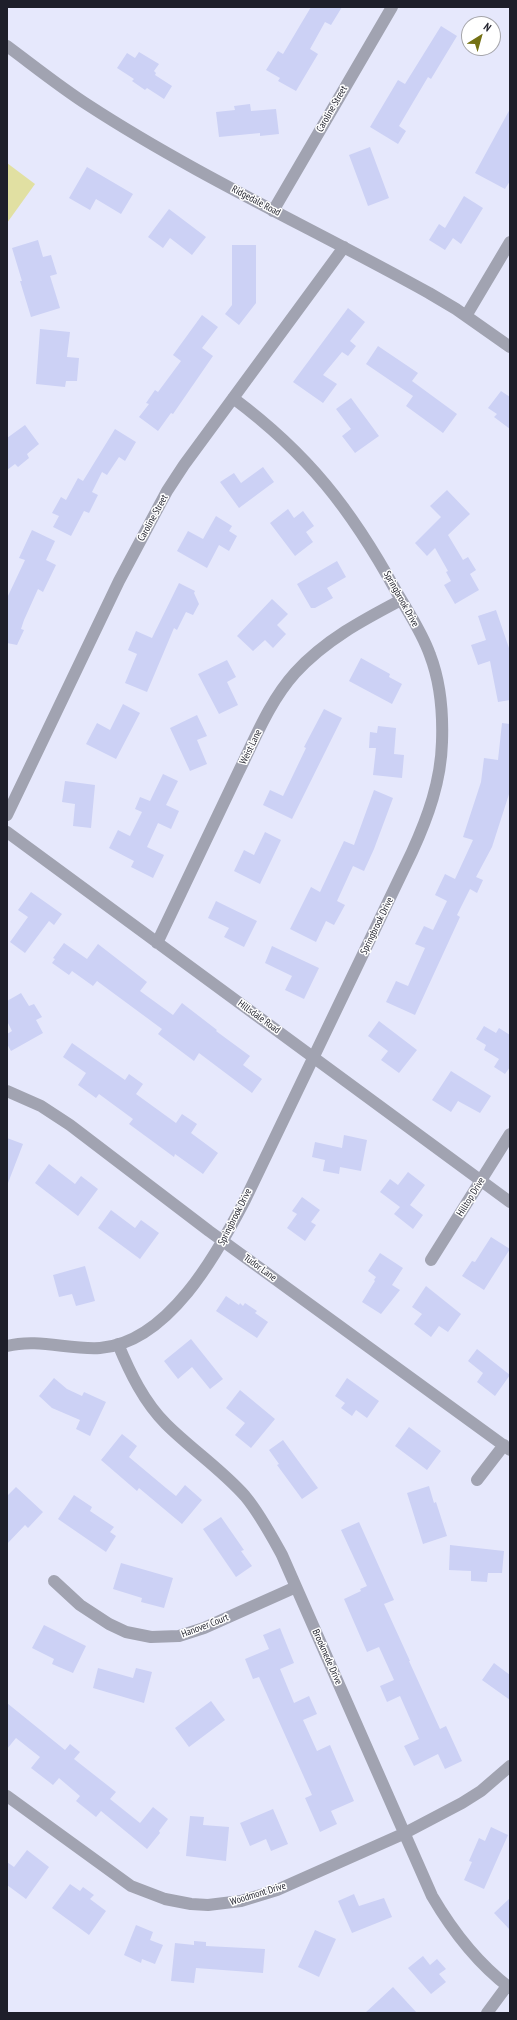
<!DOCTYPE html>
<style>
body{margin:0}
#map{position:relative;width:517px;height:2020px;overflow:hidden;background:#e6e8fc;font-family:"PT Sans Narrow",sans-serif}
canvas{display:block}
.frame{position:absolute;inset:0;border:8px solid #1e1f2a;pointer-events:none}
.north{position:absolute;left:461px;top:16px;width:40px;height:40px;box-sizing:border-box;background:#fff;border:1px solid #a5a5aa;border-radius:50%;rotate:37deg;font-size:11px;font-weight:700;line-height:16px;text-align:center;color:#1e1f2a}
.north::after{content:'';display:block;margin:auto;width:14px;height:18px;background:#747114;clip-path:polygon(50% 0,100% 100%,50% 72%,0 100%)}
</style>
<div id="map">
<canvas width="517" height="2020"></canvas>
<div class="frame"></div>
<div class="north">N</div>
</div>
<script>
const ctx = document.querySelector('canvas').getContext('2d');
ctx.lineJoin = 'round';
function fillPath(path, color) {
  ctx.fillStyle = color;
  ctx.fill(path, 'evenodd');
}
function trace(path, color, width, dash) {
  ctx.strokeStyle = color;
  ctx.lineWidth = width;
  ctx.lineCap = dash ? 'butt' : 'round';
  ctx.setLineDash(dash || []);
  ctx.stroke(path);
}
function drawText(font, color, halo, rows, align = 'center') {
  ctx.font = font + ' "PT Sans Narrow",sans-serif';
  ctx.lineWidth = 3;
  ctx.setLineDash([]);
  ctx.textBaseline = 'middle';
  ctx.strokeStyle = halo;
  ctx.fillStyle = color;
  for (const [text, x, y, turn = 0] of rows) {
    ctx.save();
    ctx.translate(x, y);
    ctx.rotate((+turn || 0) * Math.PI / 180);
    ctx.textAlign = isNaN(turn) ? turn : align;
    if (halo) ctx.strokeText(text, 0, 0);
    ctx.fillText(text, 0, 0);
    ctx.restore();
  }
}
const green = new Path2D(`
 M7 163 35 184 7 223Z`);
const building = new Path2D(`
 M311 7H342L331 25 325 22 310 49 318 54 296 91 278 81 280 78 266 70 278 51 283 54Z
 M441 26 457 36 431 79 428 77 399 126 406 131 398 144 370 127 398 80 405 84Z
 M139 52 159 64 154 71 156 73 155 75 172 86 164 99 147 88 145 90 132 81 134 79 117 68 127 53 135 58Z
 M250 104 251 111 276 109 279 134 260 136V133L219 137 216 112 235 110 234 106Z
 M510 109V181L505 189 475 173Z
 M370 147 389 198 368 206 349 155Z
 M87 167 133 194 121 214 96 199 90 210 69 198Z
 M464 196 483 208 461 244 453 238 445 250 429 240 439 224 445 228Z
 M169 209 206 237 192 255 170 238 163 248 148 237Z
 M38 240 43 257 51 255 57 274 50 276 60 308 31 317 20 281H22L12 248Z
 M232 245H256V303L239 325 225 314 232 305Z
 M348 308 365 322 350 341 356 346 348 356 342 352 323 375 337 384 323 403 293 382Z
 M202 315 218 327 202 348 213 356 173 414 171 413 158 431 139 417 149 404 146 403 155 390 158 392 181 361 173 355Z
 M40 329 70 332 67 357 79 358 77 381H66L65 387 36 384Z
 M378 346 418 373 412 381 457 414 443 433 406 406 413 396 366 364Z
 M501 391 510 397V429L494 417 497 414 488 408Z
 M351 398 379 436 355 453 342 436 351 429 336 409Z
 M25 425 39 444 27 454 29 458 18 467 15 464 7 470V438Z
 M115 429 136 442 125 461 119 457 107 475 102 472 92 492 98 495 89 513 84 511 71 536 53 527 59 516 52 513 61 497 66 500 78 478 83 481Z
 M263 467 274 482 239 508 220 482 234 473 241 483Z
 M447 490 470 514 448 535 463 560 468 557 476 570 470 574 479 590 455 604 444 585 451 581 446 572 448 571 435 548 427 556 415 543 441 517 430 506Z
 M288 509 294 518 303 511 314 526 306 532 313 542 295 556 270 523Z
 M216 516 232 526 229 531 237 536 229 551 219 545 207 568 177 551 188 531 203 539Z
 M32 530 55 541 46 560 56 565 43 592 38 589 24 620 21 629 24 630 17 645 7 643V598L25 560 19 558Z
 M337 561 346 577 327 588 333 598 315 608H311L297 584Z
 M179 583 195 591 194 593 199 604 193 615 186 612 177 630 174 628 147 692 125 683 137 654 128 650 136 631 152 638Z
 M272 599 288 614 277 625 286 634 273 648 265 640 253 651 237 636Z
 M496 610 510 651V700L498 702 490 661 478 665 471 645 486 640 478 616Z
 M361 658 390 674 389 677 402 684 392 704 349 681Z
 M227 660 236 677 227 682 238 705 219 714 198 674Z
 M123 704 140 713 116 759 86 744 97 723 110 730Z
 M324 709 342 718 292 819 263 805 270 790 283 796 306 748 304 747Z
 M197 715 207 736 197 740 207 764 190 771 170 728Z
 M502 723 510 724V791L492 847 476 877 483 880 477 893 470 889 457 915 460 917 415 1015 386 1002 396 981 408 986 425 948 415 944 424 926 433 930 447 901 435 895 445 874 455 879 473 840 463 837 481 782 484 758 498 760Z
 M378 726 396 728 394 754 404 755 402 778 373 775 376 748H369L370 732 377 733Z
 M163 774 178 781 166 805 179 811 171 829 158 823 147 847 164 855 153 878 131 867 134 861 109 848 118 830 130 836 142 812 135 809 140 797 150 801Z
 M65 781 95 785 91 828 73 826 75 804 62 802Z
 M374 790 393 798 374 849 364 871 353 866 337 901 345 905 334 925 326 921 316 942 290 929 311 887 320 892 344 841 354 845Z
 M265 832 281 840 260 884 234 871 244 850 254 855Z
 M31 892 62 914 54 925 49 921 25 953 10 942 28 917 18 910Z
 M216 901 257 921 244 947 224 937 229 928 208 918Z
 M64 943 87 959 98 944 147 982 140 991 173 1015 182 1003 217 1030 216 1031 250 1056 243 1065 262 1079 252 1093 199 1053 194 1061 158 1034 162 1029 97 981 93 986 72 971 69 975 52 963 55 959 53 958Z
 M272 946 319 968 304 999 285 990 292 976 265 963Z
 M21 993 29 1006 34 1004 42 1017 36 1020 43 1033 11 1051 7 1044V1034L12 1031 7 1021V1001Z
 M379 1021 417 1050 399 1073 381 1060 388 1051 368 1036Z
 M484 1026 496 1033 499 1028 510 1035V1067L505 1074 494 1067 499 1059 484 1050 486 1045 476 1039Z
 M72 1043 125 1080 129 1074 143 1084 136 1094 176 1123 182 1114 197 1124 191 1133 218 1153 203 1174 175 1154 174 1157 129 1124 133 1119 99 1094 96 1098 78 1085 86 1073 63 1057Z
 M451 1071 491 1096 480 1113 458 1101 451 1112 432 1100Z
 M344 1135 367 1140 361 1171 340 1167 339 1174 323 1171 325 1160 312 1157 315 1142 342 1148Z
 M7 1138 23 1144 8 1183H7Z
 M49 1164 75 1184 81 1176 98 1189 78 1216 35 1183Z
 M408 1172 425 1185 410 1205 423 1215 413 1229 394 1214 400 1207 380 1192 390 1179 398 1185Z
 M302 1197 320 1210 311 1222 316 1225 305 1241 287 1228 297 1214 292 1211Z
 M111 1210 135 1228 141 1220 159 1233 140 1259 98 1228Z
 M491 1237 510 1249 484 1290 462 1276 472 1261 475 1262Z
 M380 1253 403 1268 392 1285 400 1290 381 1314 362 1302 375 1281 374 1280 376 1277 368 1271Z
 M85 1266 95 1301 76 1306 72 1294 59 1297 53 1275Z
 M426 1286 461 1314 448 1332 439 1326 431 1337 414 1324 422 1314 412 1307Z
 M226 1296 239 1305 240 1303 243 1306 245 1303 257 1311 255 1313 268 1322 257 1338 216 1311Z
 M191 1339 223 1379 210 1389 192 1367 178 1379 164 1361Z
 M477 1349 510 1375 495 1396 477 1382 483 1373 468 1361Z
 M54 1378 67 1389 82 1396 84 1392 106 1402 90 1436 76 1429 80 1420 52 1408 39 1396Z
 M347 1378 379 1401 367 1418 356 1410 352 1416 341 1408 345 1403 335 1396Z
 M240 1390 275 1419 251 1448 235 1435 245 1423 226 1408Z
 M409 1427 441 1451 427 1470 395 1446Z
 M122 1434 137 1446 129 1457 166 1488 176 1496 185 1485 202 1500 182 1524 139 1488 137 1491 101 1460Z
 M283 1440 318 1488 302 1499 277 1465 279 1464 269 1450Z
 M429 1486 434 1503 436 1502 447 1536 423 1544 407 1493Z
 M16 1487 43 1512 28 1528 25 1525 7 1544V1496Z
 M74 1495 92 1507 90 1511 114 1527 110 1532 116 1536 106 1552 58 1519Z
 M221 1517 244 1550 241 1551 252 1566 236 1577 203 1529Z
 M359 1522 394 1600 384 1604 410 1661H409L440 1729 446 1726 462 1761 445 1769 438 1754 414 1766 404 1746 419 1739 400 1696 387 1702 380 1686 394 1680 379 1647 367 1652 344 1599 361 1591 360 1589 367 1586 341 1530Z
 M450 1545 504 1551 502 1573H488L487 1582 471 1581V1571L449 1570Z
 M121 1563 173 1578 164 1608 141 1602 142 1598 113 1589Z
 M44 1625 86 1646 73 1673 52 1664 54 1659 32 1648Z
 M280 1628 294 1663 280 1669 294 1703 309 1696 317 1714 303 1720 317 1751 330 1745 354 1801 331 1811 337 1824 320 1832 305 1798 312 1795 259 1677 253 1679 245 1659 269 1649 263 1635Z
 M494 1663 510 1675V1700L482 1680Z
 M98 1668 133 1678 136 1668 152 1672 144 1703 93 1688Z
 M211 1701 225 1720 189 1747 175 1728Z
 M7 1703 65 1750 70 1744 80 1752 74 1759 116 1792 110 1799 140 1823 153 1807 168 1819 159 1831 160 1833 147 1849 101 1811 96 1817 76 1801 80 1796 59 1778 53 1785 31 1768 40 1757 16 1738 7 1749Z
 M273 1809 288 1844 271 1851 266 1839 250 1846 240 1823Z
 M190 1816 204 1817 203 1825 229 1827 226 1861 186 1856Z
 M491 1827 508 1835 484 1889 464 1880 472 1862 469 1861 479 1838 485 1841Z
 M27 1850 49 1867 26 1899 7 1885V1862L14 1867Z
 M70 1884 80 1891 83 1887 94 1895 90 1899 106 1911 89 1935 52 1908Z
 M354 1894 359 1906 384 1898 392 1917 352 1933 338 1901Z
 M510 1898V1930L494 1913Z
 M136 1925 153 1932 150 1940 163 1945 155 1964 142 1959 141 1963 124 1955Z
 M315 1930 336 1939 319 1977 298 1967Z
 M194 1941 206 1942V1946L265 1949 263 1973 196 1968 194 1983 171 1981 175 1943 194 1945Z
 M423 1956 430 1965 437 1959 446 1969 439 1974 446 1982 431 1994 408 1968Z
 M393 1987 417 2013H365Z`);
const minor = new Path2D(`
 M7 46C34 66 60 87 88 105 197 176 316 230 429 293L456 309 510 347
 M273 211 392 7
 M466 316 510 242
 M7 815 119 581 167 491 184 465 344 247
 M7 832 510 1202
 M157 943C184 886 211 829 238 773 255 739 269 702 295 673 325 640 363 620 401 600
 M7 1091 41 1106 70 1125 209 1231 510 1450
 M431 1260 510 1134
 M118 1344C130 1373 144 1402 166 1424 191 1449 221 1469 245 1496 260 1514 271 1535 282 1555L432 1896C453 1932 477 1963 510 1988
 M7 1346C38 1338 69 1350 100 1348 168 1343 217 1254 245 1200L412 852C428 817 441 781 442 742 443 714 440 681 430 655 422 632 408 612 396 591 351 509 308 454 233 398
 M477 1480 504 1445
 M54 1581 80 1605 109 1624 126 1632 151 1637 179 1636 204 1628 296 1587
 M7 1796 131 1886 165 1899 191 1904 208 1905 241 1901 277 1890 403 1834 462 1803 481 1791 510 1766
 M487 2013 507 1986`);
const streetNames = [
 ["Caroline Street",332,109,-60],
 ["Ridgedale Road",256,201,28],
 ["Caroline Street",153,518,-61],
 ["Springbrook Drive",401,599,61],
 ["Weist Lane",251,747,-64],
 ["Springbrook Drive",377,926,-64],
 ["Hillsdale Road",259,1017,36],
 ["Hilltop Drive",471,1197,-58],
 ["Springbrook Drive",235,1217,-63],
 ["Tudor Lane",260,1268,36],
 ["Hanover Court",205,1626,-21],
 ["Brookmede Drive",327,1657,66],
 ["Woodmont Drive",258,1894,-17]
];
fillPath(green, '#e1e0a2');
fillPath(building, '#ccd1f5');
trace(minor, '#a1a3b1', 12);
drawText('10px', '#1e1f2a', '#fff', streetNames);
</script>
